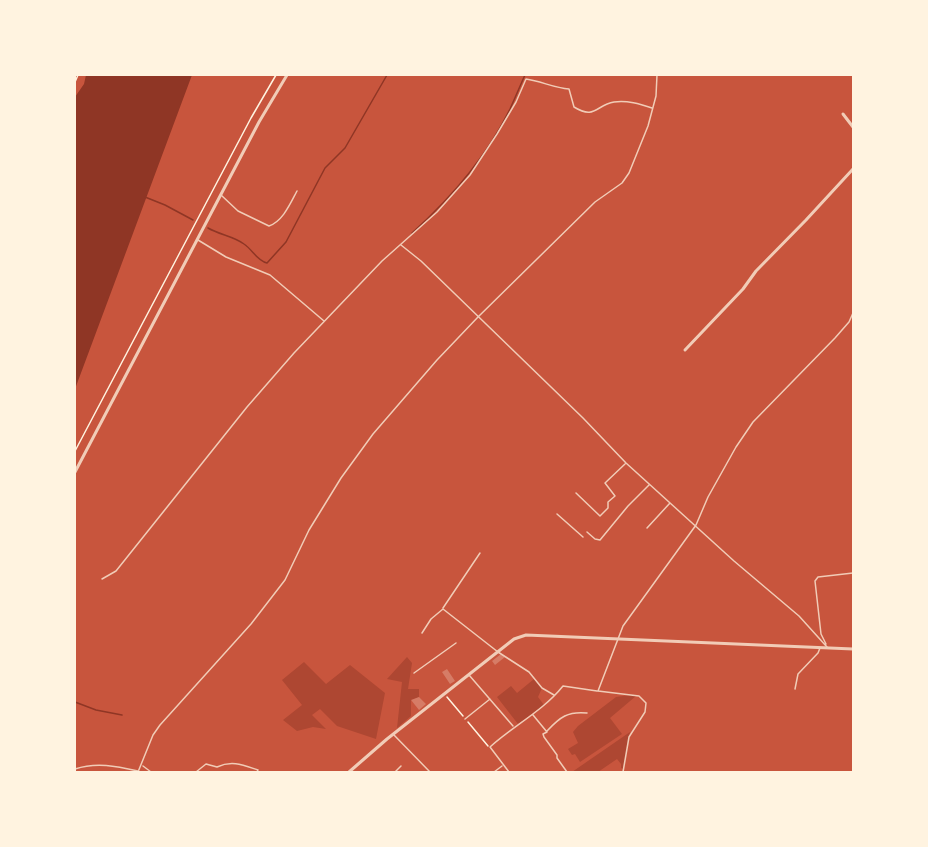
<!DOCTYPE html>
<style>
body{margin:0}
#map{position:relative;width:928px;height:847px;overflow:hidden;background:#c8553d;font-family:"PT Serif",serif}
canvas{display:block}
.frame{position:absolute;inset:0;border:76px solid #fff3e0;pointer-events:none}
</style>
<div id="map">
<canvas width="928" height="847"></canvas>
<div class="frame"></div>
</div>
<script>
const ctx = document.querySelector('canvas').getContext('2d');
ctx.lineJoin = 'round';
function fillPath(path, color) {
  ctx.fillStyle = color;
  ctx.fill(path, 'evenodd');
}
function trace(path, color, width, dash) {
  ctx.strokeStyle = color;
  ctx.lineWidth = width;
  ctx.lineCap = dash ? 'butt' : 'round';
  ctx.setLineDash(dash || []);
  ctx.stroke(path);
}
const green = new Path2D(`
 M407 657 412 663 408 689H419V697L411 701V716L397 728 402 682 387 679Z
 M304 662 326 684 350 665 385 693 376 739 337 726 320 709 312 715 326 729 313 727 297 731 283 720 302 705 282 680Z
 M534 679 542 688 538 697 544 705 518 724 497 697 511 686 517 693Z
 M630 695 636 696 610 718 622 734 580 762 575 754 572 755 568 749 578 743 573 732 578 726 616 697Z
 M630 732 623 769 621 768V764L617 759 598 772H572Z`);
const water = new Path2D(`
 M86 75H192L75 389V97L84 84Z`);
const stream = new Path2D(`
 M145 197 165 205 193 220
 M208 228C220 235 233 236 244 244 253 250 257 261 267 263L286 242 325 168 345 148 387 75
 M412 233C451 198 487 156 510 109 515 98 520 86 525 75
 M75 702 96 710 122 715`);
const building = new Path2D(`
 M501 654 505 657 495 665 492 661Z
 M447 669 455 681 450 684 442 672Z
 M419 697 426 704 419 710 411 700Z`);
const path = new Path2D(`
 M75 82 78 75
 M75 451 251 118 276 75
 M447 697 463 716
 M468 722 488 746`);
const service = new Path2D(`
 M221 195 238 211 269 226C283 221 290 204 297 191
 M198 240 226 257 270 275 324 321
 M401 245 421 261 583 418 626 463 734 561 799 616 827 647
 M576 493 600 516 608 508V502L615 496 605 483 625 464
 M557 514 583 537
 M647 528 670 503
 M587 532 595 539 600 540 628 506 649 485
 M102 579 116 571 247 407 294 353 382 261 437 212 470 175 497 134 516 102 526 79C541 81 554 88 569 89L574 107C595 120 596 105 614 102 627 100 640 104 652 108
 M443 608 480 553
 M422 633 431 619 443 609 498 652 529 672 542 688 554 695
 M826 644 821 634 815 581 818 577 853 573
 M414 673 456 643
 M469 675 513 726
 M795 689 798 674 818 653 820 648
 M533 715 547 732 543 734 544 737 557 755V758L567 772
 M465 719 490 699
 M547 731C560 717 568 711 587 713
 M393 734 430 772
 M143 766 151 772
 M75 769C96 762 116 766 138 771
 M138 772 153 735 160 725 251 624 285 580 309 530 341 478 373 434 437 360 478 317 595 202 622 183 629 173 648 126 656 96 657 75
 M196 772 206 764 217 767C232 760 243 765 258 770L257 772
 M395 772 401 766
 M494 772 502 766
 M509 772 490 747C513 726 543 711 563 686L597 691
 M623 772 629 737 645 712 646 703 639 696 598 691 623 626 696 525 708 497 736 447 753 422 835 338 849 322 853 313`);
const minor = new Path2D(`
 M843 114 853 127
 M685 350 743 289 756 271 806 220 853 169
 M75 472 259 122 287 75`);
const tertiary = new Path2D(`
 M349 772 387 739 514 639 526 635 853 649`);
fillPath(green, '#ae4732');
fillPath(water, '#8f3625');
trace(stream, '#8f3625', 1.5);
fillPath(building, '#d67c66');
trace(path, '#fff3e0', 1.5);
trace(service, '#f1ccb7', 1.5);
trace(minor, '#f1ccb7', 3);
trace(tertiary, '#f1ccb7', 3);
</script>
